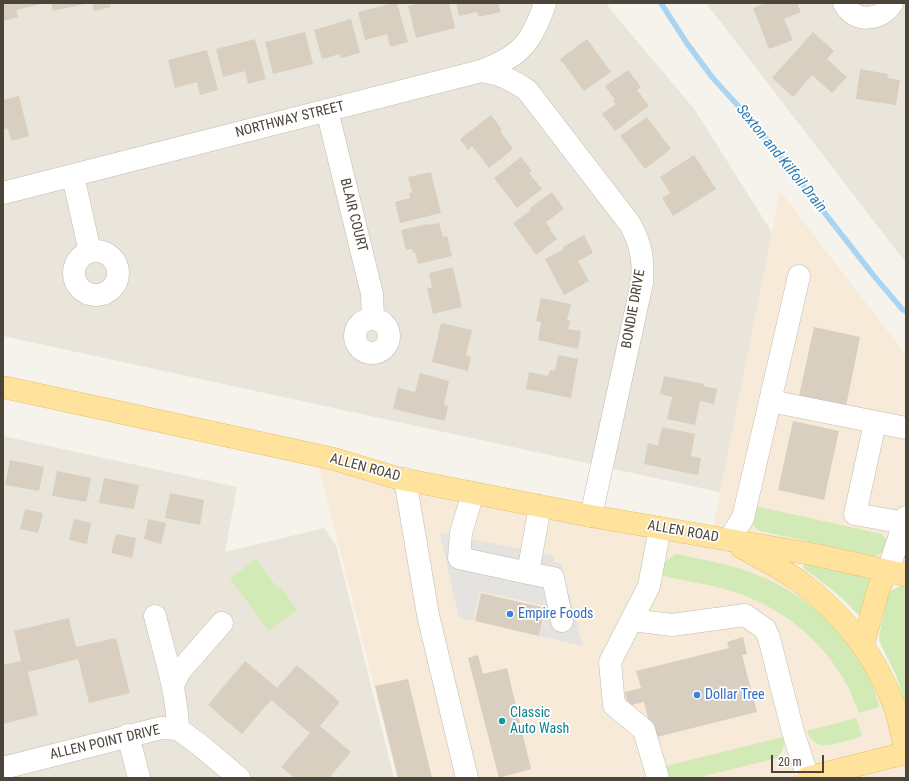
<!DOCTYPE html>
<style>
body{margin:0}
#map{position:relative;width:909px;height:781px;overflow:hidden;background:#f6f3ec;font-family:"Roboto Condensed",sans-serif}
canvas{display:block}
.frame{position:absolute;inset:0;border:4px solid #4b4439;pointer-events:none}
.scale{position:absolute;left:771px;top:755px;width:53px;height:18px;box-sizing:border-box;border:2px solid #4b4439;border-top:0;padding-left:5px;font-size:12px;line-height:14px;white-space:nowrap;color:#4b4439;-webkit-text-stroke:3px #fff;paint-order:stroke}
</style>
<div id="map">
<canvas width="909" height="781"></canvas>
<div class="frame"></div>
<div class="scale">20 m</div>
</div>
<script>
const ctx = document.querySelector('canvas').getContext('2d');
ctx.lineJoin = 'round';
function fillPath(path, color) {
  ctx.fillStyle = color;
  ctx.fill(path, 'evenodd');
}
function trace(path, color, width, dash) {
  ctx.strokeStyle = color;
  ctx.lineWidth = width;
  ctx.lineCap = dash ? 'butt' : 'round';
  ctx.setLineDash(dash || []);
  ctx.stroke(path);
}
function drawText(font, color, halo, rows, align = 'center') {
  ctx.font = font + ' "Roboto Condensed",sans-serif';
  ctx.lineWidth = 3.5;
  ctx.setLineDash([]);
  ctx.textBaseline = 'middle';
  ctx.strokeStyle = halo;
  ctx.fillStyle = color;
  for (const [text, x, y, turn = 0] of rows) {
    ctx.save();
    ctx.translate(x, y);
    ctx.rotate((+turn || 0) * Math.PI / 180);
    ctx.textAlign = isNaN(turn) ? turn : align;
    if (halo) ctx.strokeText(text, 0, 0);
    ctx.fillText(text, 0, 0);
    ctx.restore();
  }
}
const residential = new Path2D(`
 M3 3H606L615 15 695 110 776 239 724 493 3 336Z
 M706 3H906V263Z
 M3 436 237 487 225 552 324 528 336 545 394 778H3Z`);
const commercial = new Path2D(`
 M780 191 906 355V575L731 541 852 630 906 752V778H397L316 456 711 537Z`);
const green = new Path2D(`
 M755 506 882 534 886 540C886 549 883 555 873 556L761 531C749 527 753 515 755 506Z
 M676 554C700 559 724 563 747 571 806 591 866 644 879 707L859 713C854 702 851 690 844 680 821 639 782 609 738 593 714 585 685 581 660 575 663 564 666 559 676 554Z
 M256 559 278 589 281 588 297 610 268 631 230 578Z
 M805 563 870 578 861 614H857C842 596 822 582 803 568Z
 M902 585H906V701H905L896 675 880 643 879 636 887 598 890 591Z
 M856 718 862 735 857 738C838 742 816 755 807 731Z
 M783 737C785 746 783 751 777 758L696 778H669L662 767Z`);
const parking = new Path2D(`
 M443 533 554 556 553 562 561 563 583 646 540 636 546 606 480 591 473 621 459 618 440 534Z`);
const stream = new Path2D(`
 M661 3 686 42 712 77 759 129 874 276 902 309 906 311`);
const building = new Path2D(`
 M3 3H42V4L16 10 18 17 3 21Z
 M51 3H85V4L53 11Z
 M92 3H110L111 7 94 11Z
 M393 3H397L408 42 390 47 387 34 365 40 358 12Z
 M421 3H449L455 28 416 38 408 6Z
 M456 3H498L501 12 479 17 477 12 459 16Z
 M766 3H797L801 12 784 19 793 40 769 49 753 8Z
 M351 19 360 53 341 58 340 54 322 59 314 30Z
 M305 32 313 64 273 74 265 42Z
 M813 32 834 51 827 59 847 77 832 93 812 75 793 97 772 78Z
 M255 39 266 79 248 84 245 71 223 77 216 49Z
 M587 39 611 72 584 91 560 59Z
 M207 50 218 90 200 95 197 82 175 88 168 60Z
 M860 69 888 74 887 78 900 80 896 105 856 99Z
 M628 70 641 87 637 90 649 106 615 131 602 114 616 104 613 101 615 100 605 86Z
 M19 96 29 136 11 141 8 128 3 130V100Z
 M491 115 502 130 500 131 513 149 489 168 472 146 468 150 460 139Z
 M647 117 671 149 645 169 620 136Z
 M694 155 716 189 673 216 662 198 670 193 660 177Z
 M521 157 532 171 529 173 542 189 517 208 494 178Z
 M431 172 441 213 400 223 395 202 410 198 409 193 412 192 408 177Z
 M552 192 564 209 546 222 551 229 550 230 557 239 536 255 513 223 531 210 530 208Z
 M439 223 443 237 447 236 452 256 418 264 415 252 413 253 412 249 406 250 401 230 427 224 428 225Z
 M584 235 593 253 578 261 589 281 564 295 545 259 564 249 563 247Z
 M453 267 462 307 433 314 427 289 432 287 429 273Z
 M541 298 571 304 567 320 570 321 568 329 581 331 578 349 538 340 541 322 536 321Z
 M441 323 472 330 466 355 471 357 468 371 432 362Z
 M814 327 860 337 846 406 799 396Z
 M558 355 578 359 571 398 526 389 529 372 548 376 550 370 555 371Z
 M420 373 449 381 444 405 448 406 445 421 393 409 398 388 415 392Z
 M664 376 704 384 703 386 717 389 714 404 700 401 695 425 667 419 672 397 660 394Z
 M793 421 839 431 824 500 778 490Z
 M662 427 695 434 691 456 701 458 698 475 644 464 648 443 658 446Z
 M10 460 44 467 39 491 5 485Z
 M57 471 91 478 86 502 52 496Z
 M104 478 139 485 134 509 99 503Z
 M170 493 204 500 200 525 165 518Z
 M25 509 43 513 38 533 20 529Z
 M74 519 91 523 87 544 69 540Z
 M148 519 166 523 161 544 144 539Z
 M116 534 136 538 132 558 111 553Z
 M481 593 545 608 539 636 475 621Z
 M69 618 76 647 116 638 130 693 89 703 78 659 28 672 38 715 3 724V665L21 661 14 631Z
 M743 637 747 654 742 655 757 712 653 738 644 702 628 706 625 692 641 688 636 671 729 648 727 642Z
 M478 655 483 674 507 668 531 769 499 778 468 658Z
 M245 661 277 688 297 665 340 702 320 726 351 752 329 778H295L281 767 310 733 271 700 242 734 208 705Z
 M408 679 432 778H398L375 686Z`);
const minor = new Path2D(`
 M844 3C854 24 882 21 892 3
 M481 71C499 74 512 79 527 90L630 224C641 244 644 260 642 283L591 516
 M327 110 372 294 373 319
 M73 176 90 252
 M3 193 481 71C496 65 513 58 524 45 532 37 542 14 545 3
 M74 273a22 22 0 1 1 44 0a22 22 0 1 1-44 0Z
 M355 336a17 17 0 1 1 34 0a17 17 0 1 1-34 0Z
 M770 401 906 428
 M875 423 855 514 905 523
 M405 479 428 615 467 778
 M473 493 461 533 459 558 528 573 540 506
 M729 540 743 518 799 276
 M888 571 906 517
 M528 573 553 578 562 621
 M155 616C164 653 177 690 178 729
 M632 620 672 625 745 615 765 629 769 638 793 732 808 778
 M173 685 180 671 222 623
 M128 735 139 778
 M3 768 161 728 178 729 200 745 239 778
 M658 778 644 730 614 705 610 662 649 586 660 528`);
const major = new Path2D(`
 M3 387 334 459 397 478 591 516 816 555 906 575
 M741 547C760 558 781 568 799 581 842 613 873 652 893 702 899 718 902 736 906 752
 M863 645 879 587 888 571
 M807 778 906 753`);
const markers = [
 [510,614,4,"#3f7fe0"],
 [697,695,4,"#3f7fe0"],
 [502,721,4,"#0f9aa8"]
];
const streetNames = [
 ["NORTHWAY STREET",290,120,-14],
 ["BLAIR COURT",353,215,76],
 ["BONDIE DRIVE",634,309,-80],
 ["ALLEN ROAD",365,468,15],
 ["ALLEN ROAD",683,532,10],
 ["ALLEN POINT DRIVE",105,743,-13]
];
const shopNames = [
 ["Empire Foods",518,614],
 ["Dollar Tree",705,695]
];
const cultureNames = [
 ["Classic",510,713],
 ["Auto Wash",510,729]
];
const waterNames = [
 ["Sexton and Kilfoil Drain",781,159,51]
];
fillPath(residential, '#eae5da');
fillPath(commercial, '#f7ead8');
fillPath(green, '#d2eab5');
fillPath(parking, '#e5e3e0');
trace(stream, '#a9d4f2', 5.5);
fillPath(building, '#d8cfc1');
trace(minor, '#c2bbae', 23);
trace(major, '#e6c16a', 23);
trace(minor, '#fff', 22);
trace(major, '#ffe39c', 22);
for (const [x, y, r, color] of markers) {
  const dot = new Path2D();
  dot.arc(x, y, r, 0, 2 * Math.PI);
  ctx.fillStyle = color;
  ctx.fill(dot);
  trace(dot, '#fff', 1.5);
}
drawText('14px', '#4b4439', '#fff', streetNames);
drawText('14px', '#366cbe', '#fff', shopNames, 'left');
drawText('14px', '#0d838f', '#fff', cultureNames, 'left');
drawText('italic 15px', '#2e7ab2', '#fff', waterNames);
</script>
